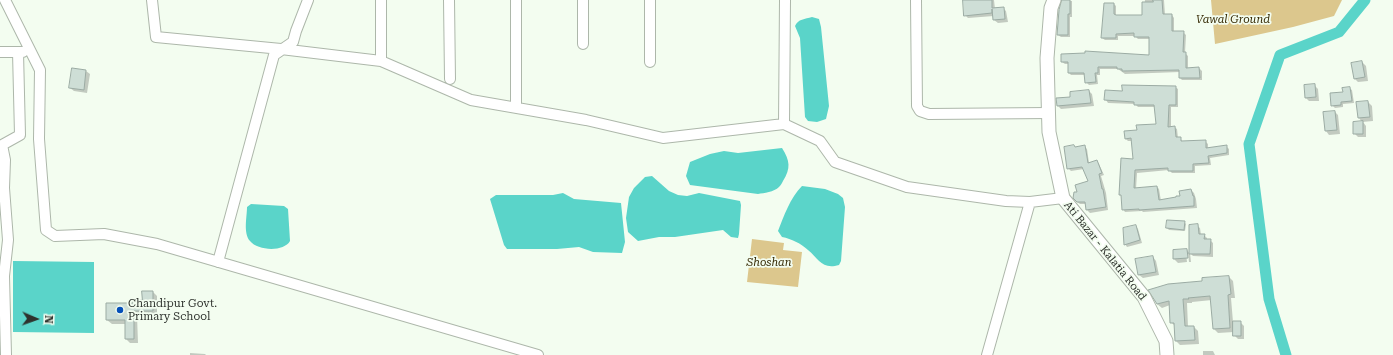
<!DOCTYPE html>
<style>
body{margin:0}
#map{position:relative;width:1393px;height:355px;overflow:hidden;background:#f3fdf0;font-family:"Roboto Serif",serif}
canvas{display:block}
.north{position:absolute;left:16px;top:299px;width:40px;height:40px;-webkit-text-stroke:3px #f3fdf0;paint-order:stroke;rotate:92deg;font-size:11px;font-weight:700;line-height:16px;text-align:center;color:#2e322d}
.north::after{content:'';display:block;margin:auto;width:14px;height:18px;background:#2e322d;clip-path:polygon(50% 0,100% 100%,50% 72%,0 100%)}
</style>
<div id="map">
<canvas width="1393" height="355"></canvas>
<div class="north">N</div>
</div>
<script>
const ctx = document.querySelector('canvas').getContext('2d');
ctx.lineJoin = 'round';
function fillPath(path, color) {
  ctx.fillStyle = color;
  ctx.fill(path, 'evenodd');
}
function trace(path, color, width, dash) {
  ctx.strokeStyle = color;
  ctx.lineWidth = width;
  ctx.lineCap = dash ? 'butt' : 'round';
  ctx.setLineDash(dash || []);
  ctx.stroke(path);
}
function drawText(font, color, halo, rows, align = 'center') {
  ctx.font = font + ' "Roboto Serif",serif';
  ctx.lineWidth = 3.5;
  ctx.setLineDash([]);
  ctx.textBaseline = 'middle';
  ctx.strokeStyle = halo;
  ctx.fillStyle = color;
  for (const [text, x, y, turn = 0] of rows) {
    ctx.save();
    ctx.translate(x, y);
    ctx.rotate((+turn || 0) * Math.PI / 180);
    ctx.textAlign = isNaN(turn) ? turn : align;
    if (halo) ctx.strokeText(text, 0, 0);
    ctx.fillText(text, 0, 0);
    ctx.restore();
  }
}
const green = new Path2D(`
 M1211 0H1342L1334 16 1293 27 1215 44Z
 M752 239 784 243 783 250 802 252 798 287 747 282Z`);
const water = new Path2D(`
 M812 17 819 19 821 27 829 106 826 119 817 122 808 121 805 117 800 38 795 26C798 19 805 19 812 17Z
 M782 148C790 161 791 168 783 181 782 183 781 185 779 187 774 192 764 193 758 194L690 185 686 176 690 162 710 154 724 151 738 153Z
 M652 176 669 191 678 195 687 196 699 193 740 201 741 205 739 234 738 238 731 237 723 230 675 237H659L638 241 628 232 626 218 629 197 634 188 645 177Z
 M802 186 825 189 838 194 843 198 845 207 841 261 839 265C822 270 819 259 808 250 800 243 792 239 782 237L778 231C784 216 790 198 802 186Z
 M563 193 574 199 621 203 625 242 622 253 593 252 579 247 557 249H507L504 245 490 199 496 195H553Z
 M251 204 284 206 288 209 290 241C284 252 258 251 250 241 243 233 247 217 247 207Z
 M13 261 94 262V333L13 332Z`);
const shadow = new Path2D(`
 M975 0H994L995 9 1003 8 1006 11 1008 22 998 23 994 20V16L968 18 965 15Z
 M1062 0 1072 1V17H1070V37H1061L1058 35Z
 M1145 0H1164L1165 15H1172L1174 18V32H1183L1186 35 1185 53 1188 56V69L1199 68 1202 71V80H1182L1180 78V72L1125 74 1118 69H1100V75H1097L1098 84 1089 85 1086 82 1085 75H1071L1069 73V64H1065L1062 62 1150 56V39H1138L1135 36H1118V40H1105L1102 38 1114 4 1116 6V16H1143Z
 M1362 62 1366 66 1368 81 1358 82 1355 79Z
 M86 71 90 74 87 93 74 91 70 88Z
 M1314 85 1318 89 1319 101H1309L1306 98Z
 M1175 87 1178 89V107H1171V127H1174L1177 129 1178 138H1180L1183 142 1205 141 1208 144V148L1226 146 1229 149V155L1210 158 1211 165 1195 166V173H1172L1169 170 1137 173 1136 189 1157 187 1159 189 1161 201 1181 197 1191 190 1194 193 1196 199 1197 208 1143 212 1142 211 1125 212 1123 209 1122 196 1120 195 1135 160 1132 141H1128L1125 138 1138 131 1157 125 1155 107H1138L1135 104 1108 103 1106 100 1123 92Z
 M1349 88 1352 90 1354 103 1343 104V107L1335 108 1332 105Z
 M1089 91 1092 94 1094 106 1061 109 1058 106 1071 98Z
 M1368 102 1372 106 1373 121 1362 122 1359 118 1357 103Z
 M1335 112 1338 115 1340 134 1329 135 1326 131Z
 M1363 122 1366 126V137H1358L1354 133Z
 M1084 146 1087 149 1089 163 1097 161 1099 164 1104 175 1101 176 1106 193 1108 210 1090 213 1087 210 1086 204H1080L1077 202 1079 193 1089 182 1084 169 1071 171 1068 168 1076 148Z
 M1184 222 1186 224 1185 231 1169 230 1167 228Z
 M1136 226 1138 229 1142 243 1127 247 1125 244Z
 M1197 226 1200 228 1201 235H1204L1207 238V240H1210L1213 243V257L1193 256 1190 253 1191 262H1189L1188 253H1186L1187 262 1178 263 1174 259V251L1187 250 1190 254Z
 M1153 257 1156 261 1159 275 1143 278 1139 275 1137 260Z
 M1229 277 1233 281 1235 298H1231L1233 322H1240L1244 326V339H1238L1234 335V332L1218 333 1214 329 1212 300 1192 302V303H1187L1188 327H1194L1198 331 1199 344 1180 345 1176 341 1175 326 1171 322 1170 305 1162 308 1157 304 1203 282Z
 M153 292 157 296V315H137L138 343H130L126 339V324H112L107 320 134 304 144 301Z
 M1203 351H1213L1215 355H1203Z
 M190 353 205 354 206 355H190Z`);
const canal = new Path2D(`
 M1286 355 1269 299 1249 144 1280 55 1339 32 1365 0`);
const building = new Path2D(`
 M963 0H992V8L1004 7 1005 19 993 20 992 9V13L964 16Z
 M1062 0H1070V14H1068V35H1057L1059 10Z
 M1153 0H1162L1163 14H1172V31H1184L1183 52H1186V68L1199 67 1200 78H1179V70L1122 71V69H1117V67H1098V73H1095L1096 82 1085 83 1084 73H1068V62H1061V54L1085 53V51L1149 55V37H1134V33L1116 34V38H1101L1104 3H1114V14L1116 15H1142V2H1153Z
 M1362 61 1365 77 1354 79 1351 63Z
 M72 68 86 70 84 90 69 88Z
 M1315 84 1316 97 1305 98 1304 85Z
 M1122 85 1176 86V105H1169L1168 127 1175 126 1176 137H1181V141L1206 140V148L1227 145V153L1208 156 1209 163 1193 164V171H1168V168L1135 170 1134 188 1157 186 1159 200 1176 197V196H1180L1179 191 1191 189 1193 196H1194V206L1139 210V209L1122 210 1121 195H1119L1121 158 1133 159 1131 138 1125 139 1124 131 1137 130 1136 125 1156 124 1154 105H1134V102L1104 100 1105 90 1122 91Z
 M1350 87 1352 101 1341 102V105L1331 106 1330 93 1343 92 1342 88Z
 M1089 90 1091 103 1057 106 1056 98 1070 97V92Z
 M1368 101 1370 117 1358 118 1356 102Z
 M1335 111 1337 130 1325 131 1323 112Z
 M1363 121V134H1353V122Z
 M1074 145 1075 147 1085 145 1088 163 1097 160 1102 173 1099 174 1102 189H1103L1106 207 1086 210 1085 202H1077L1073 198 1074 192H1077L1075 185 1088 181 1082 167 1067 169 1064 147Z
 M1167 220 1185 221 1184 230 1166 228Z
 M1198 224 1199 234H1205L1204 239H1211L1210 254H1189V225Z
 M1136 225 1140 240 1124 245 1123 228Z
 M1187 249 1188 258 1173 259V250Z
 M1153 256 1156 272 1138 275 1135 259Z
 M1229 276 1231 294 1228 295 1230 328 1213 329 1210 296 1188 298 1189 299H1183L1185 326H1194L1195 340 1175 341 1174 323H1170L1169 301 1157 304 1148 290 1168 284 1202 281V278Z
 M142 291H153V311H134V339H125V320H106V303H133V300H142Z
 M1233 321H1241V336H1233Z`);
const minor = new Path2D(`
 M5 0 40 70 39 139 46 230 55 236 104 234 157 244 538 355
 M152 0 156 37 281 49 381 61 471 100 586 120 663 138 784 124 820 141 835 162 907 187 1006 201 1030 202 1063 198
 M449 0 450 79
 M916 0 917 106 920 111 929 114 1049 113
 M583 44V0
 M0 52H23
 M381 61V0
 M650 62V0
 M516 107V0
 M784 124 785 0
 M218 262 274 55 293 42 296 31 308 0
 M6 355 4 276 8 240 4 188 5 160 2 145 20 135 18 52
 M987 355 1030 202`);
const major = new Path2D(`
 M1054 0 1051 8 1047 58 1049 132 1063 198 1144 297 1166 341 1167 355`);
const markers = [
 [120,310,4,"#044fb9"]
];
const parkNames = [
 ["Vawal Ground",1233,20],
 ["Shoshan",769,263]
];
const streetNames = [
 ["Ati Bazar - Kalatia Road",1105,251,51]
];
const poiNames = [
 ["Chandipur Govt.",128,304],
 ["Primary School",128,317]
];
fillPath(green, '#dcc78d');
fillPath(water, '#5ad4c9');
fillPath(shadow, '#0003');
trace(canal, '#5ad4c9', 11);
fillPath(building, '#ceded6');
trace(building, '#9baba3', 1);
trace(minor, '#adb7aa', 12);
trace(major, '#adb7aa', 15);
trace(minor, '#fff', 10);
trace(major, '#fff', 13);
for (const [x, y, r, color] of markers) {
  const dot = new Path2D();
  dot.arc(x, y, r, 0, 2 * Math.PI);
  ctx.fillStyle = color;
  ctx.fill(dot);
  trace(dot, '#f3fdf0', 1.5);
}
drawText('italic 11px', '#362a04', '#f3fdf0', parkNames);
drawText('11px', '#2e322d', '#f3fdf0', streetNames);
drawText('11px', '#2e322d', '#f3fdf0', poiNames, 'left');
</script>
